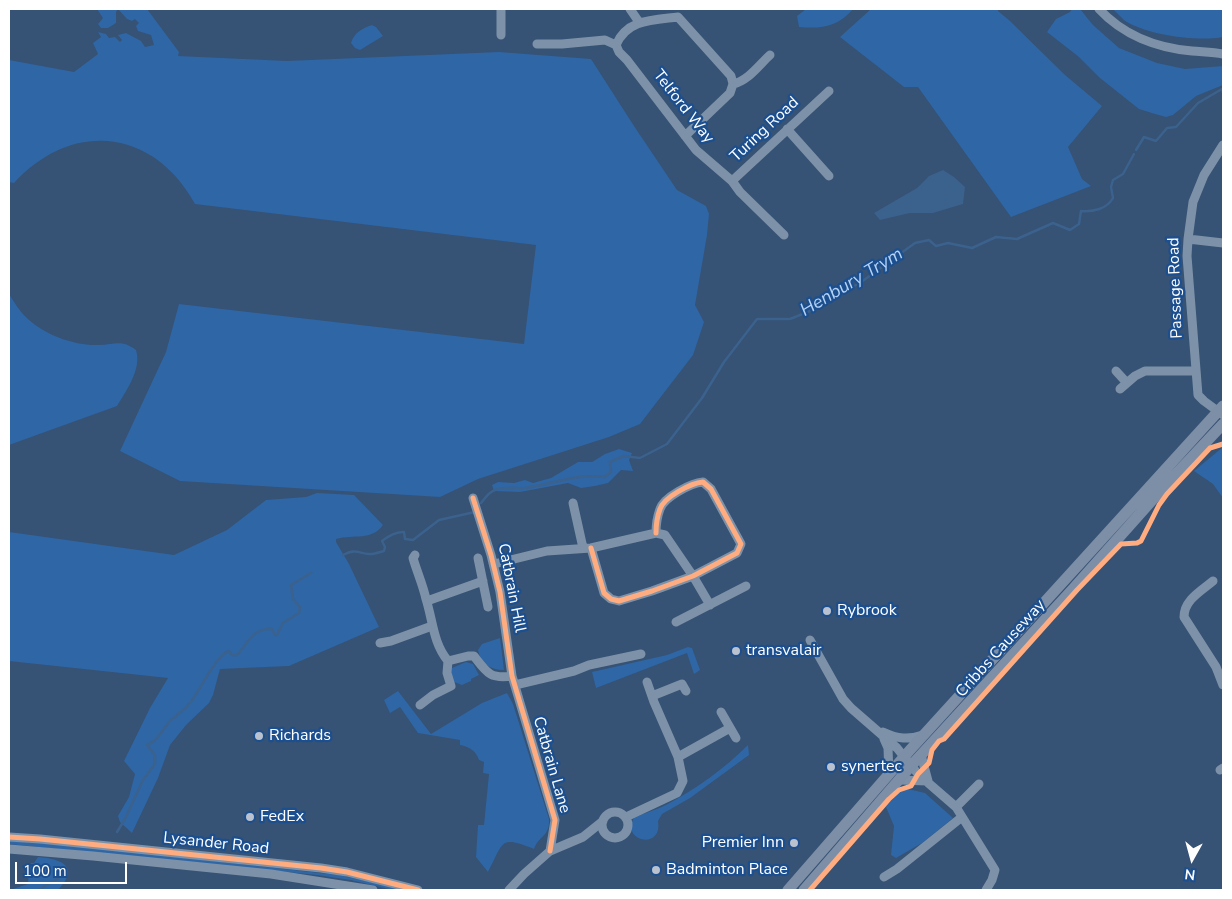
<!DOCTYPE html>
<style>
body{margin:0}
#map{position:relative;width:1232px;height:899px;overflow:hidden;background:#365274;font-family:"Nunito Sans",sans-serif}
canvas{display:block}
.frame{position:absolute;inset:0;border:10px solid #fff;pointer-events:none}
.north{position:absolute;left:1167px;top:834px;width:50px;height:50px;-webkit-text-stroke:4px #1b4f8f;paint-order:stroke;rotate:187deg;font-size:14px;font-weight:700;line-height:20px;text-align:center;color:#fff}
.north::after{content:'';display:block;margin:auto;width:18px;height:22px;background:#fff;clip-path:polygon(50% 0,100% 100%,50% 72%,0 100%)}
.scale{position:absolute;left:15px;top:862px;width:112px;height:22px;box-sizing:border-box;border:2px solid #fff;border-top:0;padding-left:6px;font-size:15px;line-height:18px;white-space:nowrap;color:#fff;-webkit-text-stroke:4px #1b4f8f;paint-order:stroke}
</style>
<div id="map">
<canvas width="1232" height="899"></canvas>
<div class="frame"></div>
<div class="north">N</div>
<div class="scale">100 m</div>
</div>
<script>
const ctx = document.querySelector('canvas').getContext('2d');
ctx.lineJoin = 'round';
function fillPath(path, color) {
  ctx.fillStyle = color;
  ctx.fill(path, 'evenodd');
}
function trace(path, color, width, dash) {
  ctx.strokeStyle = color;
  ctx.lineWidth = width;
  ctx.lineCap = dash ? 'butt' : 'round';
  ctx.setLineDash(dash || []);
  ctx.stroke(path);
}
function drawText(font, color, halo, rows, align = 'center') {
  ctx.font = font + ' "Nunito Sans",sans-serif';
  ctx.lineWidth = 4.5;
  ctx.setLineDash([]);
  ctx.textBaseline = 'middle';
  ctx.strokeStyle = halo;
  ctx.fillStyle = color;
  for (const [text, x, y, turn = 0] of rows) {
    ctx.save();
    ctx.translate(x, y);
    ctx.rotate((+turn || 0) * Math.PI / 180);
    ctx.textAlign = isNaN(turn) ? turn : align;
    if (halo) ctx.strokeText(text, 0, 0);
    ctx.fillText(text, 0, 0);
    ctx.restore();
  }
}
const green = new Path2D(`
 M97 9H147L179 52 178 56 287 61 499 52 591 59 634 126 677 190 706 206 709 214 707 235 695 305 704 322 693 355 640 424 609 437 478 479 440 497 180 481 120 451 166 352 179 304 524 344 536 245 195 204C153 128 72 120 14 183L9 182V60L74 72 98 54 93 43 101 37 98 32 106 34 109 38 115 37 120 42 122 40 118 35 126 33 141 41 145 47 154 45 151 35 138 31 136 26 139 23 135 19 132 21 127 19 118 9 116 12V23L108 28H101L98 24 103 18Z
 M806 9H853C838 27 821 29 799 27L797 16Z
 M871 9H998V11L1010 21 1065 75 1102 106 1068 147 1082 179 1091 186 1011 217 918 87H904L840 37Z
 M1072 9H1080L1093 25 1119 48 1157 63 1185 69 1223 66V85L1196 96 1173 115 1166 117 1155 114 1139 109 1100 78 1079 57 1047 32 1056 19 1070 12Z
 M1113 9H1223V37C1198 42 1145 35 1124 20 1120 16 1116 12 1113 9Z
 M372 25 376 27 383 36 360 50 355 48 351 43C354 33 362 28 372 25Z
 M9 294C14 302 20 312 28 319 45 335 75 346 99 345 115 345 121 339 136 350 142 368 127 390 117 406L9 445Z
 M1223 447V498L1213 484 1194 471Z
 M619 449 632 453 629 460 633 471 621 470 608 483 595 486 581 488 568 483 520 492 494 491 492 485 498 482 514 483 525 480 533 483 551 478 578 462H592L605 454Z
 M317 493 354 495 383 525C372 541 354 534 336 539V542L349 564 379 627 289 666 220 669 213 695 209 703 186 725 170 745 158 778 132 833 120 822 118 816 129 797 135 774 124 761 150 708 168 678 9 661V532L174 555 227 530 266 500 306 497Z
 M500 638 504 670C490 670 481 664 478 650L482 644Z
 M688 647 692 648 700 670 694 674 687 653 596 688 592 672 667 655Z
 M466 662 473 664 479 675 471 679V681L462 685 454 682 451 674 452 668Z
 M398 691 431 734 482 703 507 693 513 704 549 819C550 837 539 835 534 849 499 835 504 842 488 872L476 857 478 825H484L489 774 483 773 484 762 479 760C476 751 470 747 460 745V740L418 733 400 707 390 713 384 700Z
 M748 745 749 755 690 798 662 814 658 821C663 851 620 841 634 818 644 813 656 810 666 805 696 789 724 769 748 745Z
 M908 789 925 793 953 818 922 843 896 858 891 855 894 826 886 807C892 800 898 791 908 789Z
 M9 841 58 844 338 875 407 890H393L351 880 317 875 9 844Z
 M38 857C63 859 80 867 58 890H10L28 884 29 863H34Z`);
const water = new Path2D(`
 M943 170 954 177 965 187 963 204 933 213H910L880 220 874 213 917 188 929 176Z`);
const stream = new Path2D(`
 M1136 150 1144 137 1156 141 1167 128 1176 127 1198 103 1222 89 1223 93
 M481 503C485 498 489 492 495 490 504 486 515 489 525 488 553 484 577 473 605 477L611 472 610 462 624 456 640 458 667 444 702 398 724 362 757 319H790L820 307 864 280 915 243 929 240 936 246 948 243 972 248 996 237 1017 239 1053 223 1070 230 1079 224 1081 211C1093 212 1107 209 1113 198L1111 187 1113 180 1123 174 1134 154
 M343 555C357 547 360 555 371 554 375 554 380 552 384 551L385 547 382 541C387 537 397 531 404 532L405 539 413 540 439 520 475 512
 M117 832 125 819 143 780 155 764V755L147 745C159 740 162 730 170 721 176 715 185 710 190 703 199 692 217 654 229 651L232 655H237C248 644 252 628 272 629L275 635H277L283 623 299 613 300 607 293 599 291 585 311 573
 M38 890 54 881 67 871`);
const minor = new Path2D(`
 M501 9V35
 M630 9 639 22
 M1099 9C1123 35 1157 48 1192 51 1203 52 1213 52 1223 54
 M678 17C653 20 627 19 616 45L619 52 627 60 696 150 732 181 740 192 784 235
 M678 17 731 76 733 84 730 93 685 136
 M537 44H562L605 40 616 45
 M733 84C748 81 759 65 770 55
 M787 129 829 176
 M1223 145 1204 175 1193 202 1188 239 1187 256 1198 395 1204 401 1223 415
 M732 181 829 91
 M1188 239 1223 243
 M1116 371 1127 383
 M1120 389 1135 376 1145 371H1196
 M473 498 491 555 500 592 512 676 555 820 550 851
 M573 503 583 548
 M591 548 604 593 611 599 619 601 652 591 693 576 737 553 741 544 711 489 703 482C691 483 664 497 660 509 657 517 656 525 656 533
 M415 555 413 558C417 572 423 585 426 599 433 621 433 643 448 661L468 656H474C487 673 490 679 512 676
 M478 558 488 607
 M494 564 547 551 591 548 656 533 665 535 693 576 710 605
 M1213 581C1201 591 1184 600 1184 617L1216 667 1223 685
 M427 601 483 581
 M676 622 746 586
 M810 640 843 699 851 708 897 748 918 774 956 807 995 870 992 880 986 890
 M380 643 391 641 432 626
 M515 685 574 671 589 665 641 654
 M652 696 682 684 686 691
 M420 705 433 695 451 686 447 673 448 661
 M721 712 736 738
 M883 732C898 739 908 740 923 735
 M884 739 888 748 889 775
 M921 755 928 781
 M678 757 730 728
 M1220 770 1223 768
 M900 780 927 781
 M956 807 979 784
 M602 825a13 13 0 1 1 26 0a13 13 0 1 1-26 0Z
 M626 817 677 793 683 781 678 757 654 702 647 682
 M9 837 40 839 321 868 347 872 418 890
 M9 849 93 856 271 874 373 890
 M884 877 897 869 962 817
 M509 890 524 874 550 851 583 837 603 821`);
const major = new Path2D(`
 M788 890 910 750 1223 406
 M804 890 910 767 1073 589 1162 489 1223 424`);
const cycleway = new Path2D(`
 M473 498 491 555 500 592 512 676 555 820 550 851
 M591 548 604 593 611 599 619 601 652 591 693 576 737 553 741 544 711 489 703 482C691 483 664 497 660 509 657 517 656 525 656 533
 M9 837 40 839 321 868 347 872 418 890
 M810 890 889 799 899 790 911 786 918 774 929 763 932 750 939 741 944 739 1077 590 1121 544 1137 543 1141 541 1159 505 1167 494 1210 448 1223 444`);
const markers = [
 [827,611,5,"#b9c2ce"],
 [736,651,5,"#b9c2ce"],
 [259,736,5,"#b9c2ce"],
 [831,767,5,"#b9c2ce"],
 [250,817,5,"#b9c2ce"],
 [794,843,5,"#b9c2ce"],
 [656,870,5,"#b9c2ce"]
];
const streetNames = [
 ["Telford Way",683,107,52],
 ["Turing Road",765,130,-43],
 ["Passage Road",1176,288,-92],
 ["Catbrain Hill",511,588,79],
 ["Cribbs Causeway",1001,649,-48],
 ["Catbrain Lane",551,765,74],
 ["Lysander Road",216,844,6]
];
const poiNames = [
 ["Rybrook",837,611],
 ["transvalair",746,651],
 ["Richards",269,736],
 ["synertec",841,767],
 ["FedEx",260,817],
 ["Premier Inn",784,843,"right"],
 ["Badminton Place",666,870]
];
const waterNames = [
 ["Henbury Trym",852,283,-31]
];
fillPath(green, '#2f66a5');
fillPath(water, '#3b618d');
trace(stream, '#3b618d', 2.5);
trace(minor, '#7d92a8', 9);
trace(major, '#7d8ea7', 11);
trace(cycleway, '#ffac80', 5);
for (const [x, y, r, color] of markers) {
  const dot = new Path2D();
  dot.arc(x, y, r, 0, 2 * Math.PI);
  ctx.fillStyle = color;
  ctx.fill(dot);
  trace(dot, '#1b4f8f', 2);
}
drawText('16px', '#fff', '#1b4f8f', streetNames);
drawText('16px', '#fff', '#1b4f8f', poiNames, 'left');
drawText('italic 18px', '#b5d3f5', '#1b4f8f', waterNames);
</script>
